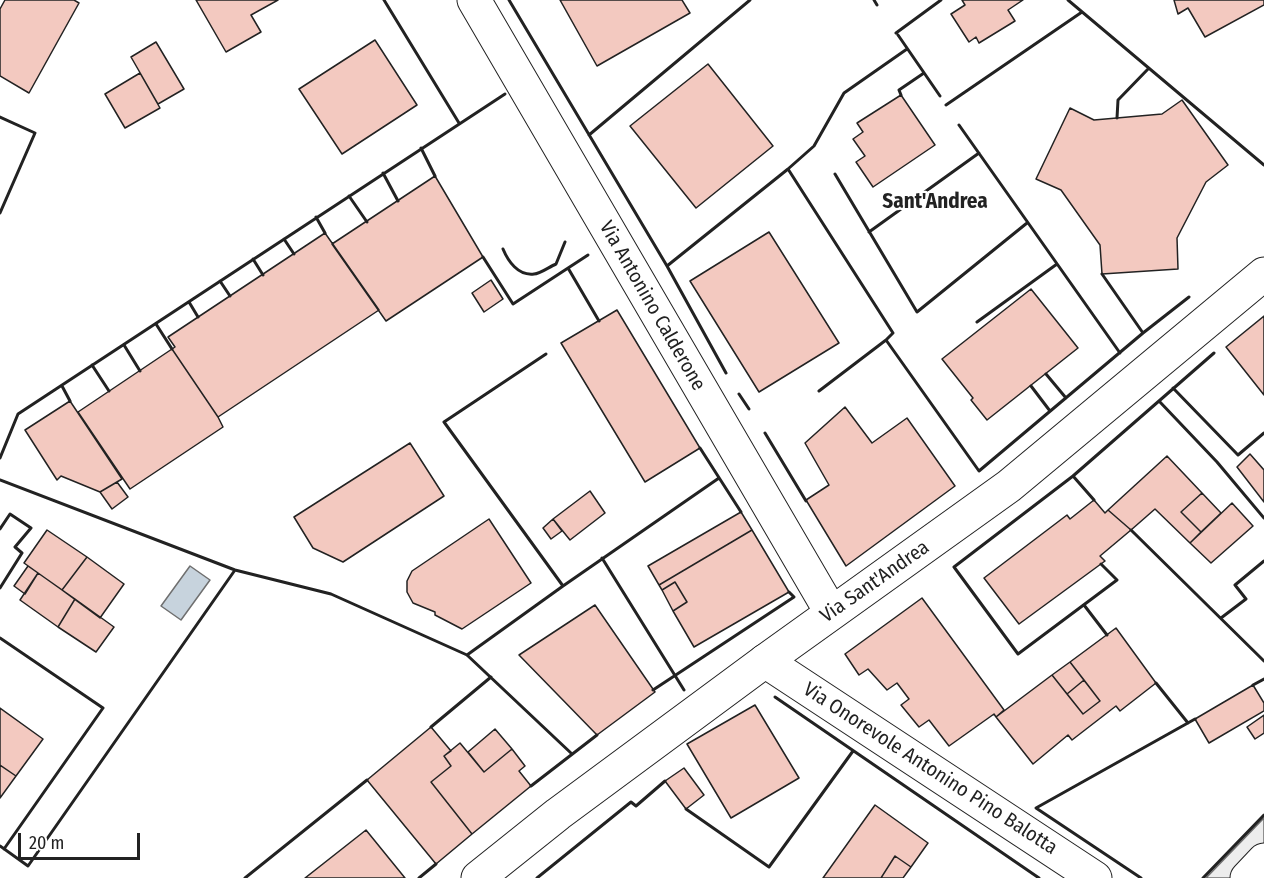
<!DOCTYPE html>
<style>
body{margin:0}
#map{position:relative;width:1264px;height:878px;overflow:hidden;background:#fff;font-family:"Fira Sans Condensed",sans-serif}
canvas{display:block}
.scale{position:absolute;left:18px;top:833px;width:122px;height:27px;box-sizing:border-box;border:3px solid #222;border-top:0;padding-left:8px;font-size:18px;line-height:21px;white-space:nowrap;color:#222;-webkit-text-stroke:4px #fff;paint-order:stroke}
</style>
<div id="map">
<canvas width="1264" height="878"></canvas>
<div class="scale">20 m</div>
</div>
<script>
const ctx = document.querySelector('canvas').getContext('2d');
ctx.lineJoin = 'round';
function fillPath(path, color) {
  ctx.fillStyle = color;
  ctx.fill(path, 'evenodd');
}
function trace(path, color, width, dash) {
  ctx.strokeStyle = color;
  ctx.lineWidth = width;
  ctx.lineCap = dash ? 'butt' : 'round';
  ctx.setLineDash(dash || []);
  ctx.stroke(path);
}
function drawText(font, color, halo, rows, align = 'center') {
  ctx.font = font + ' "Fira Sans Condensed",sans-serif';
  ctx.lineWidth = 4.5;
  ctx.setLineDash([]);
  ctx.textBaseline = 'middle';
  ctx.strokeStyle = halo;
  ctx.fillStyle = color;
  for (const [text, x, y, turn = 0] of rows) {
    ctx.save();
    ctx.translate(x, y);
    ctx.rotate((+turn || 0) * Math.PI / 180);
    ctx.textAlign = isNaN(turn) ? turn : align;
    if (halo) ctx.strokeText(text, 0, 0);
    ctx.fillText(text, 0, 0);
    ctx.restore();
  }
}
const parking = new Path2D(`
 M1264 818V878H1206Z`);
const water = new Path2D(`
 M190 566 210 580 181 620 161 606Z`);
const building = new Path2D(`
 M5 0H74L79 3 29 93 0 76V9Z
 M196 0H278L251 15 261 32 226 52Z
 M560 0H682L690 13 597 66Z
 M962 0H1023L1008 10 1015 21 979 43 976 37 969 42 951 14 965 5Z
 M1174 0H1264V5L1205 37 1188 8 1178 14Z
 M375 40 417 105 342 154 299 89Z
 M156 42 184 89 158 104 131 57Z
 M708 64 773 146 696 208 630 126Z
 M140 73 160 108 125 128 105 94Z
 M901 95 935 145 873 187 856 162 865 156 853 139 863 132 857 123Z
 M1182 100 1228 165 1206 182 1177 238 1178 269 1102 274 1100 245 1061 190 1036 179 1070 108 1094 120 1162 114Z
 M435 176 483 257 386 321 332 244Z
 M769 232 839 343 759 392 690 281Z
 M325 233 379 310 218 417 172 349 175 347 168 337Z
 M491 280 503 299 484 312 472 293Z
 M1031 289 1078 348 987 420 971 400 973 398 942 359Z
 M617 310 700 448 645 482 561 343Z
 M1264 316V395L1226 347Z
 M172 349 218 417 223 427 130 489 78 412Z
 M70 401 122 479 100 492 61 476 57 480 25 430Z
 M845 407 872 443 907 418 955 486 846 566 806 500 829 485 805 443Z
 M410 443 444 496 343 562 313 548 294 517Z
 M1250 454 1264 470V502L1237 467Z
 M1167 456 1202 493 1181 512 1201 532 1190 543 1155 509 1131 530 1108 510Z
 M117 482 128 497 112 509 100 492Z
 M590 491 605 513 570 540 553 519Z
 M1202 493 1221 513 1201 532 1181 512Z
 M1094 500 1105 513 1108 510 1131 530 1100 556 1105 561 1019 624 984 578 1067 515 1070 519Z
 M1232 503 1253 526 1211 563 1190 543Z
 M741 512 752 530 659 585 648 566Z
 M489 519 531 583 462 629 435 615V612L413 603 407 592V581L412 571Z
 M553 519 562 531 551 539 543 528Z
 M47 530 87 557 62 590 24 563Z
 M752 530 789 592 694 647 673 611 687 602 675 582 662 590 659 585Z
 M87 557 124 584 100 618 62 590Z
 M28 566 38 573 25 594 14 586Z
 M38 573 75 599 58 627 20 600Z
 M675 582 687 602 673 611 662 590Z
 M922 598 1004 710 996 717 994 714 949 746 929 720 919 727 901 705 909 699 897 683 887 690 868 669 859 675 845 654Z
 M75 599 114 627 96 652 58 627Z
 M595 605 655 692 597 735 519 655Z
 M1116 628 1156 683 1120 711 1116 706 1072 740 1068 735 1033 764 996 717 1052 675 1083 714 1100 701 1070 662Z
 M1070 662 1084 680 1067 694 1052 675Z
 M1084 680 1100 701 1083 714 1067 694Z
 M1253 685 1264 703V711L1209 743 1195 719Z
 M755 705 799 778 731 818 687 744Z
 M0 708 43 739 16 776 0 765Z
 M1264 715V733L1255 739 1247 727Z
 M431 727 451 751 444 756 451 766 431 782 472 834 436 864 367 780Z
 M495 729 512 749 484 772 468 752Z
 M460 743 484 772 512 749 525 766 519 771 531 786 472 834 431 782 451 766 444 756Z
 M0 765 16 776 0 798Z
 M684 768 704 795 686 809 665 781Z
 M875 805 928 843 911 867 895 856 881 878H823Z
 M366 830 405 878H305Z
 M895 856 911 867 903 878H881Z`);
const street = new Path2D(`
 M474 0 831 612
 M765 661 1095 878
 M1247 878 1264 860`);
const secondary = new Path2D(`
 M478 878 558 814 765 661 1009 486 1264 274`);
const wall = new Path2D(`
 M384 0 459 123
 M509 0 667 266 726 373
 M874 0 877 5
 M1068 0 1264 165
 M896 33 941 0
 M898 35 940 96
 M907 49 844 93 814 146 788 169 893 333 886 340 979 471 1143 333 1189 297
 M901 95 899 90 924 73
 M946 105 1082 12
 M0 117 35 133 0 213
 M1117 118 1118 100 1149 68
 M959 125 1120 353
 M589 135 750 0
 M421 148 435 176
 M383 173 398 201
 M835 174 917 312 1027 223
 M349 196 367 222
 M316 217 325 233
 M869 232 979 153
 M284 239 294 254
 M503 249C508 261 518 276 534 274 540 274 549 267 556 264L565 242
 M483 257 513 304 588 255
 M253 259 263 275
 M667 266 788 169
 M568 268 599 321
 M1102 274 1143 333
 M220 281 230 296
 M189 302 198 317
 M977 322 1057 264
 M156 324 172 349
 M124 345 140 371
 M92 365 109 391
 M1046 374 1066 398
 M62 386 70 401
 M1031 386 1050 411
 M1173 388 1238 455 1264 433
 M819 391 886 340
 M739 394 749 409
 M1159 401 1217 462 1264 518
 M765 433 806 501
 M700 448 741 512
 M0 458 18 414 505 94
 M1073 476 1094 500
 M0 480 235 570 331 594 467 655 572 754
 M0 529 10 514 31 528 15 547 22 553 0 588
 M1131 530 1264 661
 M602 558 684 690
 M1101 564 1117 580 1018 654 954 567 1073 476 1214 353
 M563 586 719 478
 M1084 605 1107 635
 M1221 618 1246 599 1235 585 1264 561
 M0 638 103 708 4 849
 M467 655 563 586 444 422 546 354
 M1156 683 1188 723
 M1253 685 1264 679
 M653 690 794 597 789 592
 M775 697 1039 878
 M431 727 491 677
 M531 786 597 735
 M686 809 769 867 853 751
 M0 846 28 866 235 570
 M245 878 367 780
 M419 878 436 864
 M537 878 631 802 636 806 665 781
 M1141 878 1036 808 1195 719
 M1203 878 1264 815`);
const streetNames = [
 ["Via Antonino Calderone",652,306,60],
 ["Via Sant'Andrea",875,582,-35],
 ["Via Onorevole Antonino Pino Balotta",930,769,33]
];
const neighbourhoodNames = [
 ["Sant'Andrea",935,202]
];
fillPath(parking, '#ededed');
trace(parking, '#6f6f6f', 1.5);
fillPath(water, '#c7d3dd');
trace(water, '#6f6f6f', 1.5);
fillPath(building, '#f3c9c0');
trace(building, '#222', 1.5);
trace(street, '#222', 35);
trace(secondary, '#222', 35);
trace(street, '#fff', 33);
trace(secondary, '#fff', 33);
trace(wall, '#222', 3);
drawText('20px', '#222', '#fff', streetNames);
drawText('bold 21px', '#222', '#fff', neighbourhoodNames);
</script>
